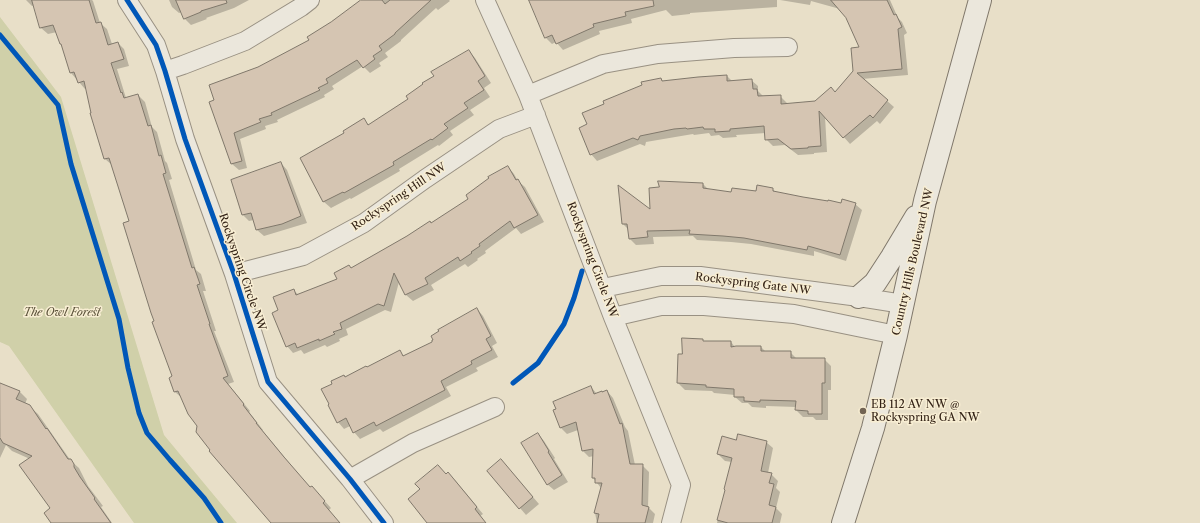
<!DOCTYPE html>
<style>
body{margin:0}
canvas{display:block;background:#e8dfc8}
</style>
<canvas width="1200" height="523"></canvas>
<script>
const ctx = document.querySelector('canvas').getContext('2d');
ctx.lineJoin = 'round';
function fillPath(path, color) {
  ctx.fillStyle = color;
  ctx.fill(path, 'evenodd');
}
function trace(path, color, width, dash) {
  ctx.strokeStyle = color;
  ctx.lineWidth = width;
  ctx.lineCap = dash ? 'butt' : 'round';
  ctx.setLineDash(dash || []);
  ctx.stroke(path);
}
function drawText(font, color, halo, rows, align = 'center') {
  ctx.font = font + ' "Libre Caslon Text",serif';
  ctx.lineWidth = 3;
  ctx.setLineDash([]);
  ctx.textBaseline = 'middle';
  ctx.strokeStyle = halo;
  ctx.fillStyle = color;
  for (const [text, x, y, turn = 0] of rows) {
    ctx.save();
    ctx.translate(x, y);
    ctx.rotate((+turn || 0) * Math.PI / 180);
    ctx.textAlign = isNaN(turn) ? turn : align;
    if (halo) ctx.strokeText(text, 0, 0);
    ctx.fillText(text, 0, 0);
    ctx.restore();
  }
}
const green = new Path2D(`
 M0 17 61 97 164 435 237 523H134L9 346 0 342Z`);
const shadow = new Path2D(`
 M26 0H92L93 1 100 23 107 29 112 44 118 43 124 49 129 66 117 69 126 98 138 95 145 102 152 127 157 132 165 161 167 163 172 179 169 180 196 270 201 274 206 291H203L216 331H214L234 382 228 384 250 411 249 412 263 430H262L310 488 312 487 331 508 329 510 339 523H272L212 450 182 398 175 392 173 377 155 322 130 222 112 165 105 159 87 88 85 89 71 73 62 46 61 44 57 32 48 34 41 28 35 5 32 6Z
 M169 0H249L234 8 206 18 207 19 191 25 185 19 182 12 179 13 172 7Z
 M363 0H449L450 1 438 10 436 8 401 40V41L385 53 388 57 379 63 381 66 370 73 363 66 332 86 334 89 324 95 325 97 277 120 278 122 265 126 266 129 240 139 247 168 239 170 232 164 211 102 215 101 259 68 310 41Z
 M533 0H777V7L690 13V14L672 16 666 10 631 19 632 23 599 31 600 34 563 50 556 42 552 44 546 38Z
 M780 0H890L898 18 902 22 907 33 904 35 908 75 862 79 894 107 880 124 877 121 850 144 825 116 827 152 814 153V154L798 155 785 145 773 146 766 139V133L736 135 737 137 723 138 719 135 711 136 709 133 694 135 693 134 646 142 645 146 640 144 597 161 591 154 588 125 661 79 664 82 727 76 732 81 751 80 758 86V91L763 96H780L787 103V104L815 102 835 93 854 71 861 48 847 18 840 9 811 1 810 5Z
 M469 51 475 58 491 83 484 88 490 97 470 110 474 115 450 131 453 135 439 146 438 145 399 169 400 171 351 199 350 198 331 208 324 202 301 159 345 133 364 120 369 125 409 100Z
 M281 163 287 170 307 223 264 236 257 230 254 220 249 221 243 215 232 180Z
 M508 167 514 174 518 181 525 187 544 222 521 234 516 228 485 251 486 253 477 259 478 260 468 267 465 264 431 285 434 290 413 301 406 295 399 282 391 312 385 310 346 329 348 335 339 339 340 341 327 347 325 345 304 354 301 350 293 353 287 346 279 311 293 290 299 295 339 279 352 269 431 224 470 200Z
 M703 184 709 190 732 194 757 192 772 189 777 193 841 205 855 204 862 210 846 261 814 251V256L751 244 731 242 697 240 693 236 653 237 654 244 636 245 630 239 629 230 623 224Z
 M477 309 483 316 497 343 492 346 498 357 476 368 478 371 446 387 451 396 383 432 380 429 360 439 354 432 350 426 344 429 338 422 345 378 367 368 399 351 405 357 434 342Z
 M702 340 704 342H731L735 347H761L766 352H790L797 359H824L831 366V390H828V420H816L813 417H803L796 410V407L766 406V408L752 407 748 403H742L735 397V395L714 393 712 391 685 390 678 383 679 355H683Z
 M0 386 19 391 27 399 25 404 29 406 38 414 71 461 79 468 88 486 103 506 101 507 112 523H53L51 508 30 459 12 451 6 445 0 458Z
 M591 387 597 394 607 391 613 398 625 427 628 431 635 465H642L649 472 648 507 655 514 653 523H597L595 513 601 488 593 478 594 456 589 457 583 451 578 430 567 434 561 428 554 411Z
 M538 434 544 441 555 458 554 459 568 482 554 490 547 484Z
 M737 441 766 442 773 448 768 473 771 474 778 481 776 488 780 492 776 508 782 514 780 523H717L726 490 732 462 725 461 718 454Z
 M501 460 539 504 526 515 520 508Z
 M446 475 455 480 483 514 480 516 486 523H429Z`);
const building = new Path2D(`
 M32 0H89L96 23 101 22 108 45 118 42 124 59 111 63 121 93 122 92 124 98 138 94 148 126 151 125 159 156 161 155 166 173 163 174 192 268 194 267 200 284 197 285 210 324H209L228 376 223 378 244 404 243 405 257 423H256L284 457 310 487 312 486 325 501 323 503 340 523H271L209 451 210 450 196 432 197 426 188 414 178 391 174 392 169 378 172 376 152 322 154 321 151 313 123 223 129 221 109 158 104 159 90 113H91L84 81 78 83 74 72 70 73 61 44H60L53 25 40 28Z
 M176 0H226L227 3 201 11V12L184 19Z
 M361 0H382L385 4 390 0H431L395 33V34L379 46 382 50 373 56 375 59 363 68 357 60 326 79 328 83 318 88 320 90 271 113 272 115 259 119 261 122 234 133 242 161 231 164 209 102 214 100 209 85 258 67 309 40 307 37 331 22Z
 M529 0H653L654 6 625 12 626 16 593 24 594 27 556 44 552 35 545 38Z
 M831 0H887L894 15 896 14 902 27 898 29 902 69 857 73 888 100 873 118 870 115 843 138 819 111 821 146 808 147V148L791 149 778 139 765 140 764 126 730 129V131L715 132V129H704L703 127 687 129 686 128 674 129 640 136 638 140 633 138 590 155 579 128 587 124 582 113 604 104 603 101 642 85 641 82 661 78 662 81 698 77 727 75V81L752 79 753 89H757L758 96 781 95V104L815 101 831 87 835 92 853 71 851 48 859 47 846 18Z
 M469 50 485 76 478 81 484 90 464 103 468 108 444 124 448 128 432 140 431 139 393 162 394 165 344 193 343 192 323 202 300 158 344 133 343 131 364 118 368 125 408 99 406 96 423 84 422 83 434 76 431 72Z
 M281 162 301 216 282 224 256 230 251 213 242 215 231 180Z
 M508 166 516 180 518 179 538 215 514 228 510 221 479 244 480 246 471 252 472 253 460 261 458 257 425 278 428 284 405 295 394 273 384 306 378 304 340 323 342 329 333 332 335 334 319 341V339L297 348 295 343 286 347 272 313 278 310 273 297 294 289 296 295 337 279 334 273 349 265 351 268 407 236 430 221 431 223 468 199 466 195 489 178 488 177Z
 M658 181 703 183V188L731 192 732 188 756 191 757 185 773 188V191L803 197 828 201V200L841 203 842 199 856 203 840 255 808 246 807 250 744 238 723 236 689 234 690 230 647 231 648 237 629 239 627 224H622L618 185 650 209 649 188 659 187Z
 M477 308 491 336 486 339 492 350 471 361 472 364 441 381 445 390 376 426 374 422 353 433 346 418 337 423 328 405 329 404 321 389 332 384 331 381 344 375 345 377 366 366 367 367 400 350 403 356 432 342V340H433L431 336 439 331 438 330Z
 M682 338 703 339V341H731V347L736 346H761V351H791V358H825V383H822V414H808V411L795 410 796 401 760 400V402L744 401V397H734V389L706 387V385L677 383 678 354H682Z
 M0 383 20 391 16 399 30 405 46 429 47 428 68 459H71L74 464V467L80 477 95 498 94 499 111 523H51L44 513 50 508 19 465 32 456 3 443 0 438Z
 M591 386 594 394 602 391V392L607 390 620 424 622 423 630 464H643L642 505 649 507 645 523H597L599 514 594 513 602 483H595V478H592L593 449 582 451 576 422 560 428 553 410 556 409 553 402Z
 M538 433 549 451 548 452 562 475 547 485 521 443Z
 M738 434 767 441 761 471 772 473 769 483 774 484 769 505 776 507 772 523H728L717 520 725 490 724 489 732 458 717 454 722 436 736 440Z
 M501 459 533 497 519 509 487 471Z
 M438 465 446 474 448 472 477 507 475 509 486 523H427L408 499 420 489 415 484Z`);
const minor = new Path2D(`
 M127 0 156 45 165 71 185 139 234 274 268 382 350 479 384 523
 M485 0 528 95 613 317 681 485 671 523
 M165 71 183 65 245 41 301 7 310 0
 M528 95 603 64 658 54 734 48 788 47
 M234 274 303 256 364 223 425 179 499 129 536 115
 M603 288 661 276H700L859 297 903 304
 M613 317 661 306H704L794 314 896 335
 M350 479 413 443 495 407`);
const secondary = new Path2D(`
 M859 297 875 283 892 257 916 217
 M843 523 873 428 896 335 925 201 980 0`);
const cycleway = new Path2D(`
 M127 0 156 45 165 71 185 139 234 274 268 382 350 479 384 523
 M0 35 58 105 71 164 119 319 128 368 139 413 147 433 170 460 204 498 221 523
 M513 383 538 363 564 324 574 298 582 271`);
const markers = [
 [863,411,4,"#726454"]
];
const streetNames = [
 ["Rockyspring Hill NW",399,197,-34],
 ["Rockyspring Circle NW",592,260,69],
 ["Country Hills Boulevard NW",913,262,-77],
 ["Rockyspring Circle NW",242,272,71],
 ["Rockyspring Gate NW",753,284,7]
];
const parkNames = [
 ["The Owl Forest",62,313]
];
const poiNames = [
 ["EB 112 AV NW @",871,405],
 ["Rockyspring GA NW",871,418]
];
fillPath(green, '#d0d0a9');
fillPath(shadow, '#0003');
fillPath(building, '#d5c5b2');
trace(building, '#80786b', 1);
trace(minor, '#999183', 20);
trace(secondary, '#80786b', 24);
trace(minor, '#ebe7dc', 18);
trace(secondary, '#ebe7dc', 22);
trace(cycleway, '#0057b8', 5);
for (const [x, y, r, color] of markers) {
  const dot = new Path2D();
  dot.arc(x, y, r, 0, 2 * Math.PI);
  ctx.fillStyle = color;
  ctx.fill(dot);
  trace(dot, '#f8eed3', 1.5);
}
drawText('11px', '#332216', '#f8eed3', streetNames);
drawText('italic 11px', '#5c533b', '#f8eed3', parkNames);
drawText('11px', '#332216', '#f8eed3', poiNames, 'left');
</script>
